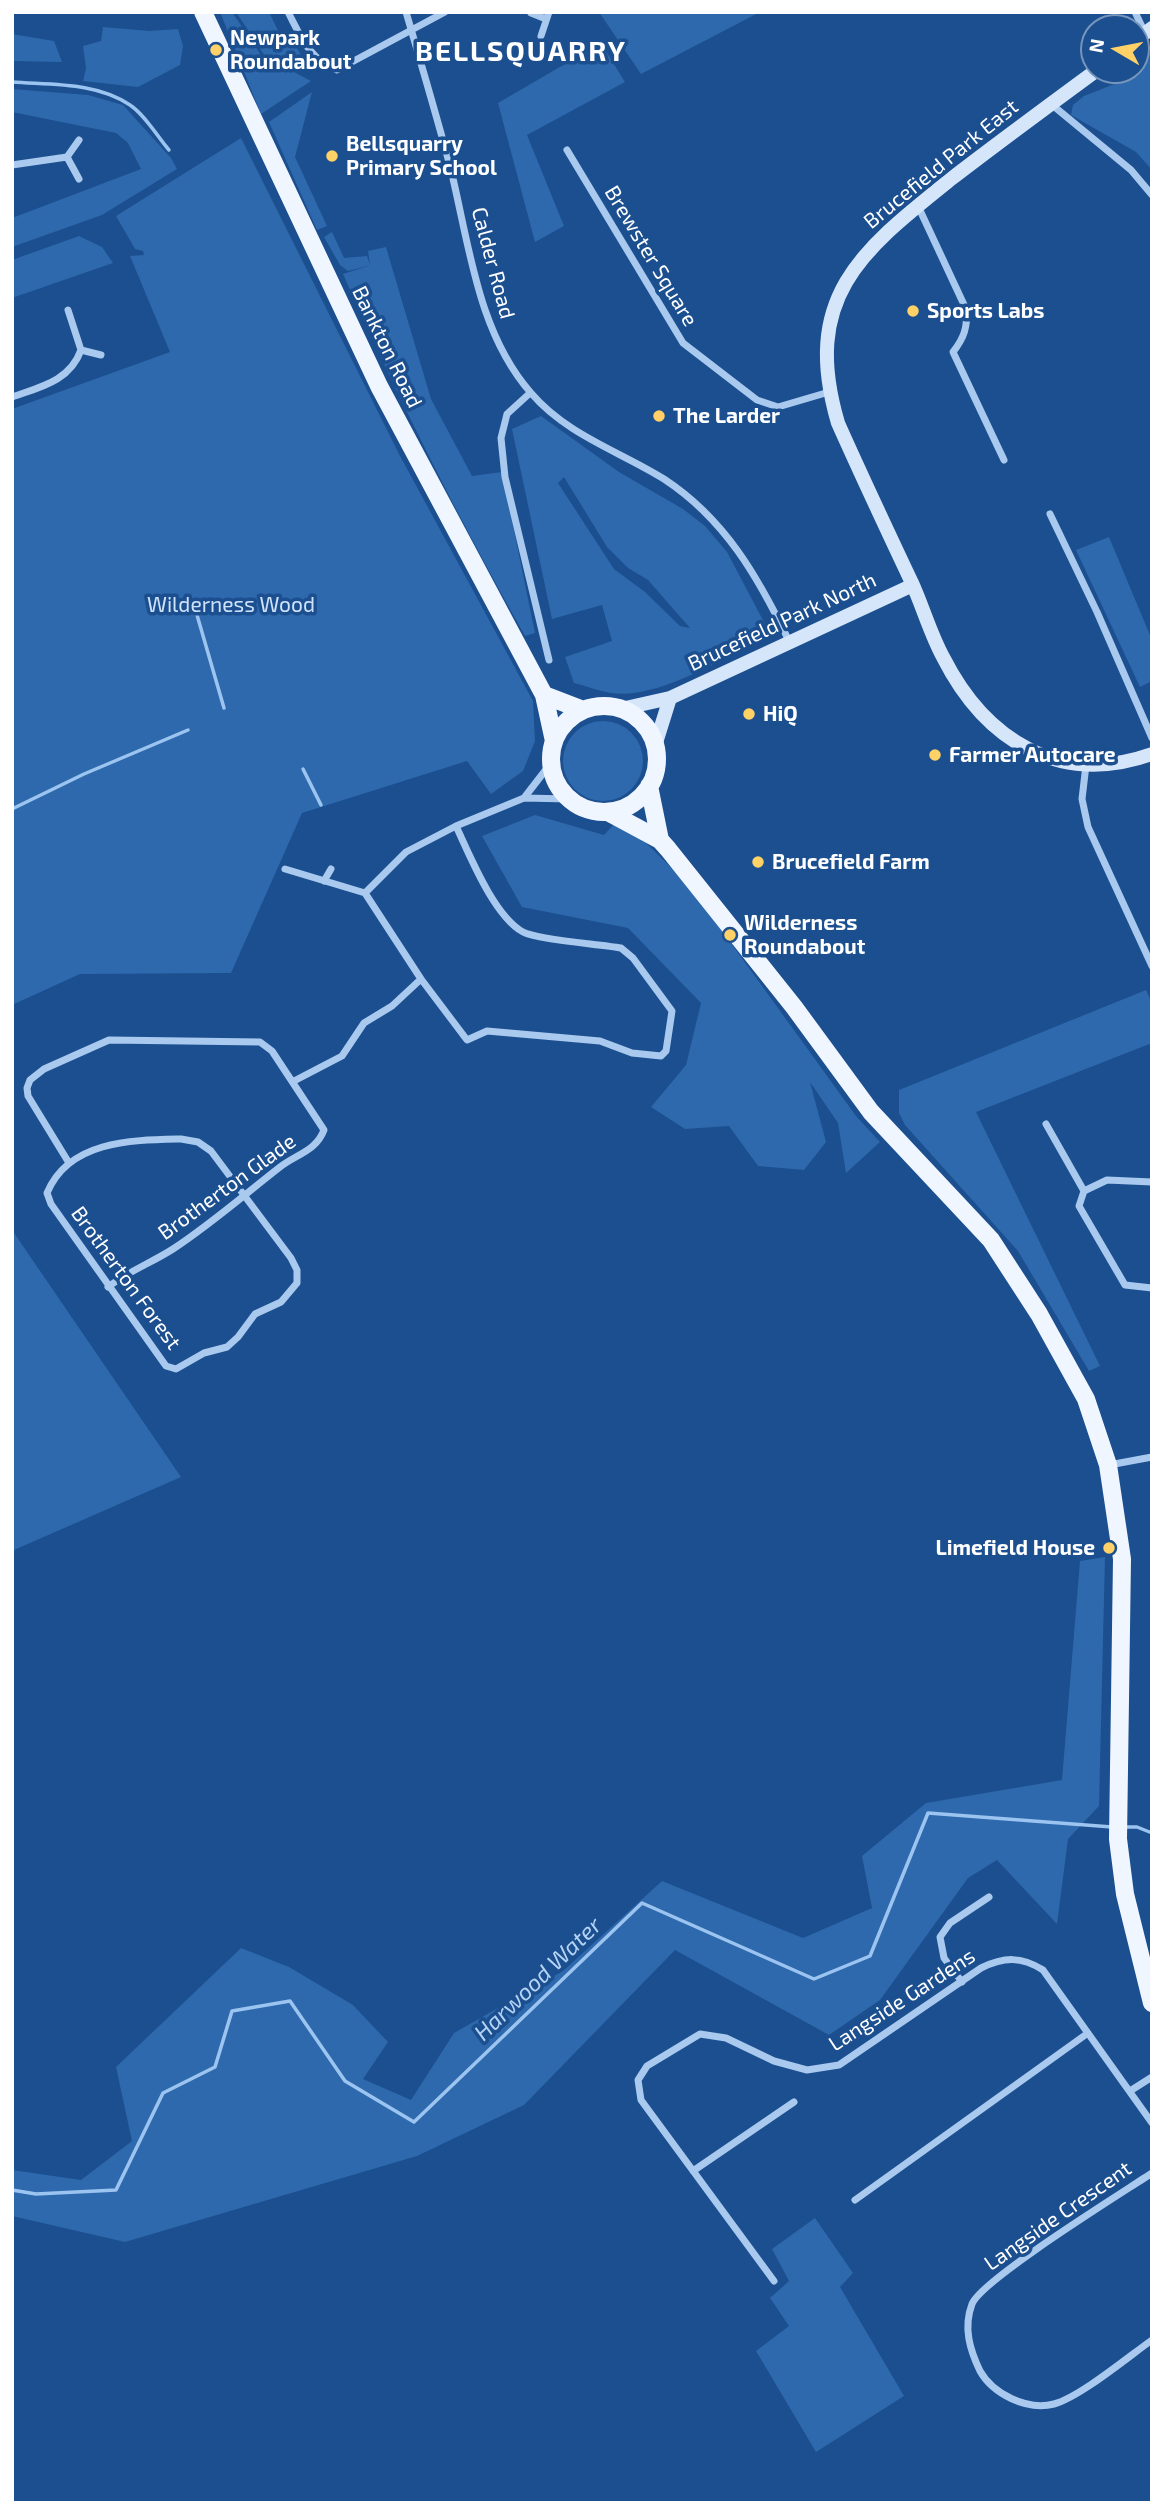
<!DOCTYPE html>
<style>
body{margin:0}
#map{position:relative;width:1164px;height:2515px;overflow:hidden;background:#1b4f8f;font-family:"Exo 2",sans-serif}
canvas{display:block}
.frame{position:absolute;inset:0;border:14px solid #fff;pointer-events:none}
.north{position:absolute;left:1080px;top:14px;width:70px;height:70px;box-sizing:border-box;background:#1b4f8f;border:2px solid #7695bc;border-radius:50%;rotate:280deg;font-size:19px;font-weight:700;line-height:28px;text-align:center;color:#fff}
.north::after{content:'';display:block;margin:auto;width:24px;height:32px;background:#ffd166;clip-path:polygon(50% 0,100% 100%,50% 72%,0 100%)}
</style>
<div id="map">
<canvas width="1164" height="2515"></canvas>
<div class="frame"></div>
<div class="north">N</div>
</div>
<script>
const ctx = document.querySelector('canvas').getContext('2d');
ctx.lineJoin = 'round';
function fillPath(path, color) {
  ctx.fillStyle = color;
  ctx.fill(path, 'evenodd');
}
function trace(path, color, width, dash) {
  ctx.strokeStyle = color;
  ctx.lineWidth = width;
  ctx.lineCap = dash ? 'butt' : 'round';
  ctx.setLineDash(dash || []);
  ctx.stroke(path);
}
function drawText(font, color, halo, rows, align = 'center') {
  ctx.font = font + ' "Exo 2",sans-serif';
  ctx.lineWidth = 7;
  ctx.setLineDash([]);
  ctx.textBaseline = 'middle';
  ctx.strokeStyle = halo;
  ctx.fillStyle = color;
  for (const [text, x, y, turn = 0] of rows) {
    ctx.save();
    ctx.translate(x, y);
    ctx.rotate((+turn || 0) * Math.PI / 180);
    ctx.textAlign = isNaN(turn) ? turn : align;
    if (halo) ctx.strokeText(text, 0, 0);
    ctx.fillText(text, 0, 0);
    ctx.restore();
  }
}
const green = new Path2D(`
 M220 12H232L269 67 294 72 311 81 261 114Z
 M236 12H269L286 47 294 43 309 68 303 72 270 64Z
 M599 12H760L641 74Z
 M103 27 149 31 178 29 183 46 180 65 138 87 83 81 86 68 83 46 101 41Z
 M12 34 54 41 62 62 12 61Z
 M601 43 625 82 527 135 564 226 535 242 498 103Z
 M1152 50V170L1136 152 1071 115 1073 105 1084 96 1127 79Z
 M12 89 88 95 123 105 171 158 177 169 102 215 12 247V218L141 169 128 143 116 133 12 112Z
 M312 92 295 157 327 226 317 230 269 122Z
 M241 138 399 454 533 701 535 741 523 771 491 794 467 761 302 813 231 973 80 974 12 1005V409L170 352 130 256 144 255 143 251 135 249 116 216Z
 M332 232 344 258 367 256 370 265 368 251 386 247 431 399 472 476 502 472 535 633 525 636C458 517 398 399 343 274L371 265 348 271 340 265 324 237Z
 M79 236 102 247 113 263 12 298V260Z
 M541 416 619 472 683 509 705 526 727 552 765 624 762 641C721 659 656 700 611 693 599 691 586 686 574 683L565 657 612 641 602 605 552 619 512 429ZM564 477 607 547 628 568 648 580 690 628 680 626 645 592 614 569 558 483Z
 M1109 537 1152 640V681L1140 687 1076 550Z
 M563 761a40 40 0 1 1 80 0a40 40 0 1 1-80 0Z
 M535 815 604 835 615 823 645 842 689 885 856 1116 880 1142 846 1173 838 1123 810 1082 826 1142 804 1170 758 1166 729 1126 685 1129 651 1107 686 1065 701 1003 628 928 522 907 482 836Z
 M1146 990 1152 1003V1043L976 1112 1100 1366 1089 1371 1018 1251 905 1125 899 1113V1090Z
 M12 1230 181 1477 14 1550 12 1549Z
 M1105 1557 1099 1806 1068 1839 1057 1924 997 1860 968 1878 880 2000 829 2035 675 1950 524 2105 417 2156 125 2242 12 2216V2170L81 2180 132 2141 116 2067 241 1948 289 1967 353 2005 388 2042 363 2079 411 2100 454 2033 563 1971 662 1881 803 1938 872 1908 862 1856 926 1803 1062 1780 1080 1561Z
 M815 2218 853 2273 840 2287 904 2396 816 2452 756 2351 789 2326 770 2298 789 2281 772 2249Z`);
const stream = new Path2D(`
 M12 82C51 85 96 82 130 105 145 115 157 136 169 150
 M197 615 224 708
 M303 769 321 805
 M12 809 84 774 188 730
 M1124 1827H1137L1152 1833
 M12 2190 36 2194 116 2190 163 2093 215 2067 232 2011 290 2001 345 2081 414 2122 642 1903 814 1979 870 1956 928 1813 1112 1827`);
const street = new Path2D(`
 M288 12C301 37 309 59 337 70L445 12
 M406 12C421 63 436 114 450 166 469 242 477 332 531 393 567 435 619 451 664 479 725 519 758 577 789 641
 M1135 12 1145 33
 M531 13 546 19
 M541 36 549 12
 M1051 104 1131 170 1152 195
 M567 150 683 343 757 400 778 407 829 392
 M67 157 79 179
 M12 165 67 157 79 140
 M918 206 966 309C968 327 964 338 953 352L1004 460
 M81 350 101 355
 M530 393 507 414 501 438 505 477 549 660
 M12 397C40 387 70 381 81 350L68 310
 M1050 514 1097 612 1152 738
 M1086 765 1082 799 1088 827 1152 966
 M524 798 551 763
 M456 826C470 856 494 916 523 932 538 940 599 944 621 948L633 958 672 1011 666 1051 661 1056 632 1053 600 1041 487 1031 467 1040 421 979 365 893 406 852 456 826 524 798 569 799
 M285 869 365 893
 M324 881 331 869
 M294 1081 342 1056 364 1023 392 1006 421 979
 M1046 1124 1084 1191
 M181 1139 198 1142 211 1151 291 1258 297 1270V1283L281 1302 255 1314 238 1337 227 1347 204 1353 176 1369 166 1366 51 1204 47 1193C69 1140 133 1140 181 1139Z
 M69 1163 28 1096 27 1088 30 1080 44 1069 109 1040 260 1042 272 1051 324 1130C316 1151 297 1154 280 1167 244 1195 211 1224 173 1249 151 1263 129 1271 108 1287
 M1152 1182 1107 1180 1084 1191 1079 1206 1125 1285 1152 1288
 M1109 1465 1152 1457
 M962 1982 944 1958 940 1937 950 1923 989 1897
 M1130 2091 1152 2077
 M693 2171 794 2102
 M1152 2173C1122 2193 981 2280 972 2304 963 2328 970 2350 980 2371 993 2394 1027 2411 1054 2404 1080 2397 1128 2357 1152 2340
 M855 2200 1088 2033
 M774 2281 641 2100 638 2080 647 2066 700 2034 726 2038 774 2061 807 2070 839 2065 981 1968C1004 1957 1021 1956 1043 1970L1152 2123`);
const secondary = new Path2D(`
 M1136 40 1152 28
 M1097 70C1048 106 999 142 951 179 861 251 801 297 838 423 862 477 887 530 912 583 923 607 930 633 943 657 985 740 1059 787 1152 754
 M621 709 670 698 913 585
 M655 746 670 698`);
const primary = new Path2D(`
 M203 12 379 386 544 695 554 741
 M544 695 583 710
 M551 759a53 53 0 1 1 106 0a53 53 0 1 1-106 0Z
 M649 786 660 840
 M608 812 660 840 668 849 794 1007 871 1112 991 1240 1039 1314 1086 1399 1108 1465 1122 1559 1118 1839 1125 1894 1152 2003`);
const markers = [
 [216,50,7,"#ffd166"],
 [332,156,7,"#ffd166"],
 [913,311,7,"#ffd166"],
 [659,416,7,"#ffd166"],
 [749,714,7,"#ffd166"],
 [935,755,7,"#ffd166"],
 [758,862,7,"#ffd166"],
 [730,935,7,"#ffd166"],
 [1109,1548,7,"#ffd166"]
];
const poiNames = [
 ["Newpark",230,38],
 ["Roundabout",230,62],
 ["Bellsquarry",346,144],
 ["Primary School",346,168],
 ["Sports Labs",927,311],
 ["The Larder",673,416],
 ["HiQ",763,714],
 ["Farmer Autocare",949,755],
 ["Brucefield Farm",772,862],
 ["Wilderness",744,923],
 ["Roundabout",744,947],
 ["Limefield House",1095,1548,"right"]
];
const streetNames = [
 ["Brucefield Park East",941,164,-39],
 ["Brewster Square",651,256,59],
 ["Calder Road",493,263,75],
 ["Bankton Road",387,347,64],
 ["Brucefield Park North",782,622,-25],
 ["Brotherton Glade",227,1187,-36],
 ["Brotherton Forest",126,1278,54],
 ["Langside Gardens",902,2000,-33],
 ["Langside Crescent",1058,2216,-35]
];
const parkNames = [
 ["Wilderness Wood",231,605]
];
const waterNames = [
 ["Harwood Water",538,1979,-44]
];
const districtNames = [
 ["BELLSQUARRY",521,52]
];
fillPath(green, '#2e69ad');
trace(stream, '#9cc4f0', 3.5);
trace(street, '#a9c9ee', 7);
trace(secondary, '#d6e6fa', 14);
trace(primary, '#f0f6ff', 18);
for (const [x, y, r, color] of markers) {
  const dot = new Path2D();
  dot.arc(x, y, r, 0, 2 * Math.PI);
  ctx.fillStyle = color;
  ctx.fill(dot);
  trace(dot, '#1b4f8f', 2.5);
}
drawText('bold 21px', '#fff', '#1b4f8f', poiNames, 'left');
drawText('21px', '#fff', '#1b4f8f', streetNames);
drawText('21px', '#cfe3fa', '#1b4f8f', parkNames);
drawText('italic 23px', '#b5d3f5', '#1b4f8f', waterNames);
ctx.letterSpacing = '2px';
drawText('bold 28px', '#fff', '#1b4f8f', districtNames);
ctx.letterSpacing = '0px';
</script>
